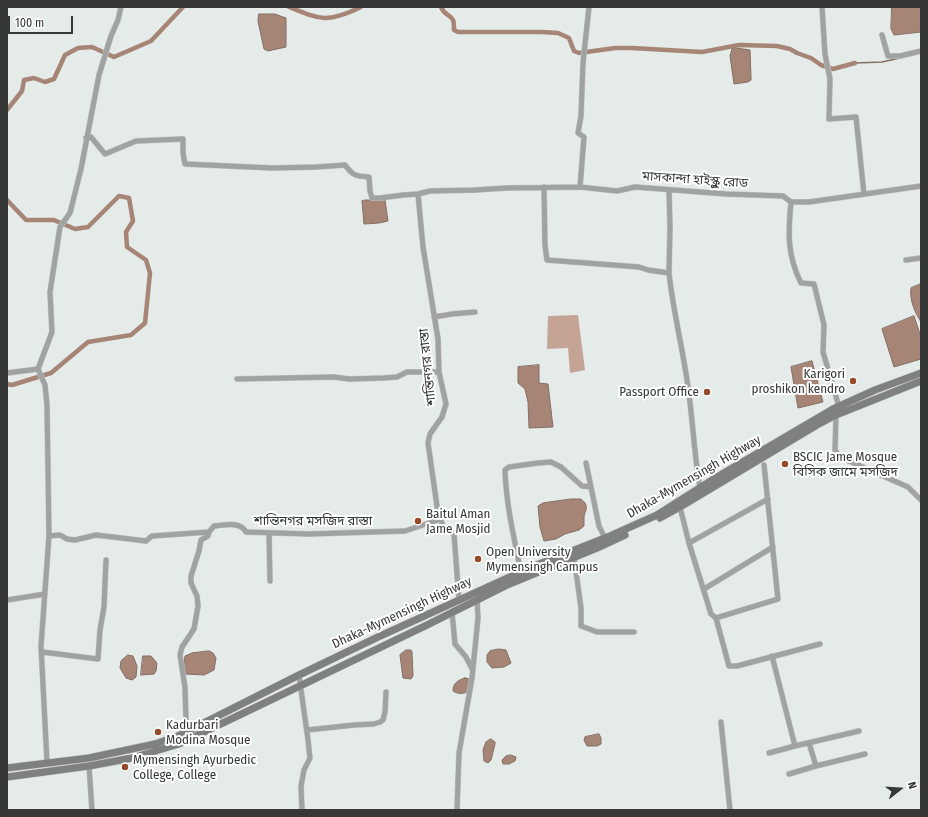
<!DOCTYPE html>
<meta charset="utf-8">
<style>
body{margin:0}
#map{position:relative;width:928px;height:817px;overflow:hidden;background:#e5ebe9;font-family:"Fira Sans Condensed",sans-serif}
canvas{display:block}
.frame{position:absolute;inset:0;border:8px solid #363838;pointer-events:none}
.north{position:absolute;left:880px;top:769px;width:40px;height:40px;-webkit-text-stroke:3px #fff;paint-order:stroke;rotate:73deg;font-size:11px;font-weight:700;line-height:16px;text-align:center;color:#363838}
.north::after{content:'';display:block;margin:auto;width:14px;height:18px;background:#363838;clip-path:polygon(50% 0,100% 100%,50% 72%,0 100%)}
.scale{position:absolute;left:8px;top:16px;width:65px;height:18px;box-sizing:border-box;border:2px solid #363838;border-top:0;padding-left:5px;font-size:12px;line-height:14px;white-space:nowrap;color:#363838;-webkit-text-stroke:3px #fff;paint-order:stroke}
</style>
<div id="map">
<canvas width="928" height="817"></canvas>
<div class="frame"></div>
<div class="north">N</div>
<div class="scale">100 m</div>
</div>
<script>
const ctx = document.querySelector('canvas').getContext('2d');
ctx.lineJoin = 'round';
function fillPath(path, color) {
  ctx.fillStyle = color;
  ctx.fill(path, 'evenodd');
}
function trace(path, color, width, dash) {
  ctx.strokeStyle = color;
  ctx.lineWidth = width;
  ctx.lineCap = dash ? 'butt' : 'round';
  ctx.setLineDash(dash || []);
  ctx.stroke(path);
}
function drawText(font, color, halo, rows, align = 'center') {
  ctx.font = font + ' "Fira Sans Condensed","Noto Sans Bengali",sans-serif';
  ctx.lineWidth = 4;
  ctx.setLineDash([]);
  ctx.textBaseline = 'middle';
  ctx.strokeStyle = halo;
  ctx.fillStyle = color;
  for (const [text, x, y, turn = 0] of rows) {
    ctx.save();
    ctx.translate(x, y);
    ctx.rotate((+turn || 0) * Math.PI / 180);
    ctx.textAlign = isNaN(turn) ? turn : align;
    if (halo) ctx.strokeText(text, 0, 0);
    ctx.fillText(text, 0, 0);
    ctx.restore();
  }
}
const forest = new Path2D(`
 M578 315 585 370 570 373 568 348 547 349 548 316Z`);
const water = new Path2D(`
 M892 7H921V32L894 35 891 29Z
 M259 14H275L286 18V47L268 51 264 49 258 21Z
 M736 48 750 50 751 77V80L748 82 734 84 730 56 732 49Z
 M366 200H385L388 221 379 223 364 224 362 201Z
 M921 284V322C915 313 909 299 911 288Z
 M914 316 921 337V359L894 367 882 329Z
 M812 361 823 402 798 408 791 367Z
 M539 365V383L548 384 553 427 529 428 528 402 525 389 518 383V367Z
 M571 499H581C591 507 584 510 584 519 584 522 584 524 584 526L579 530 565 534 556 539 544 541 540 527 538 506 543 503Z
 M499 649 506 650 511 663 504 667 492 668 487 662V655L490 651Z
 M406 650H411L412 652 413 676 411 679 403 678 400 655Z
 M209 651 213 653 216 658 214 670 204 675 186 674 184 666 185 656 192 653Z
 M128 655 133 656 137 666 136 677 132 680 126 678 120 668 121 661Z
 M143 656H151L157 663 156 671 154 674 141 675Z
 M465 678 470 679 467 692C463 694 457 694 453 691 453 683 458 680 465 678Z
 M599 734 601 738V744L597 746H587L584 740 585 737Z
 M491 739 495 742V744L491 760 488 763 484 761 483 750 486 742Z
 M511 755 516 757 515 761 509 764H503L502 760 506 756Z`);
const stream = new Path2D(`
 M855 63 882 62 900 58`);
const canal = new Path2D(`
 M289 7C321 20 328 23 361 7
 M441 7C445 16 450 14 453 20 454 22 454 27 454 30L458 32H542L558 33 569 38 574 51 579 53 615 48H632L702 52 739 45 777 46 790 49 797 53 811 58 821 65 833 69 855 63
 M7 110 22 91 24 80 34 78 45 82 54 79 65 55 78 48 92 47 114 57 151 41 183 7
 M7 200 26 220H54L75 229 88 227 119 196 129 198 133 221 126 232 127 247 146 260 150 273 145 323 131 335 88 342 51 373 12 385 7 384`);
const minor = new Path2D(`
 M822 7 825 54 830 79 829 119 856 117 864 194
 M882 35 888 56H900L921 51
 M86 138 91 137 105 154 136 141 183 139V153L185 164 272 168 316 167 345 165C353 176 356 176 369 177L370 191 372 198H380L403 195 418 194 430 191 475 190 506 188 580 187 617 191 635 187 726 194 783 196 791 202H809L921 186
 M544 187 545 245 547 260 639 267 648 270 669 273 670 227 669 190
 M580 187 584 137 578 133 581 116 583 63 589 7
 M418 194 423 247 438 339 439 372 446 404 442 417 430 434 428 443 438 513 443 526 454 534 459 600
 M791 202C788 233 787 255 801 283L814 284 824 325 823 352 839 407
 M906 260 921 258
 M669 273C673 311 683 349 688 387 693 421 694 454 700 488
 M434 317 452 314 475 312
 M7 373 38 369
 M237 379 333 377 350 379 383 378 397 377 407 372H439
 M836 415 835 450 840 457 908 487 921 500
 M586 463 591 487
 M680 507 689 543 711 614 716 618 729 666H737L820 644
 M269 533 270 581
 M49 536 60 535 67 539 75 540 96 535 146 541 152 536 209 532 214 526C225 525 240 521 246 532L309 534 405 531 441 519
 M689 543 768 499
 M574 557 581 608V626L597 632H634
 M521 572C514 538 506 504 505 470L509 467 538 463 551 462 561 467 582 486 591 487 599 526 605 538
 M704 589 773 547
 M7 600 45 594
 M452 612 455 644 466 657 472 669
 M716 618 778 599 764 465
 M42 652 98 659 100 630 104 607 106 560
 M772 656 795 746 859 731
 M299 675 308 740 310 758 304 770 301 786 302 810
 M721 722 730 810
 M307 730 354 725 374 724 380 722 383 720 385 712 386 692
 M189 731 186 720 185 687 180 655 182 647 194 629 198 606 197 596 191 583V576L199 551 201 540 208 536 209 532
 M809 743 816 766 865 754
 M769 753 795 746
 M47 762 41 646 49 536 47 405 45 385 38 369 52 332 50 292 60 227 70 213 81 169 99 75 111 36 118 20 121 7
 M89 766 92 810
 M789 774 816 766
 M457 810 459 753 472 678 478 618 477 599`);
const secondary = new Path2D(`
 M660 518 680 507 817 425 836 415 921 381
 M7 768 89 758 155 744 178 736 299 675 378 637 534 566 610 536 657 515 717 477 833 409 875 390 921 373
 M7 777 89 766 132 758 179 744 427 625 507 585 597 548 625 535`);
const markers = [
 [853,381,4,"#934b29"],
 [707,392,4,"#934b29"],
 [785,464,4,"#934b29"],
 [418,521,4,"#934b29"],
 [478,559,4,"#934b29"],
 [158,732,4,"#934b29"],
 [125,767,4,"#934b29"]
];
const streetNames = [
 ["মাসকান্দা হাইস্কুল রোড",695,180,4],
 ["শান্তিনগর রাস্তা",428,367,-96],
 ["Dhaka-Mymensingh Highway",694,477,-30],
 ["শান্তিনগর মসজিদ রাস্তা",313,521],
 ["Dhaka-Mymensingh Highway",402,613,-25]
];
const poiNames = [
 ["Karigori",845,374,"right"],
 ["proshikon kendro",845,389,"right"],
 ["Passport Office",699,392,"right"],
 ["BSCIC Jame Mosque",793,457],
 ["বিসিক জামে মসজিদ",793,472],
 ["Baitul Aman",426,514],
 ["Jame Mosjid",426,529],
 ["Open University",486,552],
 ["Mymensingh Campus",486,567],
 ["Kadurbari",166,725],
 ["Modina Mosque",166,740],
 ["Mymensingh Ayurbedic",133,760],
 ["College, College",133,775]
];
fillPath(forest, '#c6a495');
fillPath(water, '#a68577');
trace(water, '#846e64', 1);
trace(stream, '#846e64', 1.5);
trace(canal, '#a68577', 4.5);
trace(minor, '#c2c7c6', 6);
trace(secondary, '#c2c7c6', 8);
trace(minor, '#a1a3a2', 5);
trace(secondary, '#7e8180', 7);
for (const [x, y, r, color] of markers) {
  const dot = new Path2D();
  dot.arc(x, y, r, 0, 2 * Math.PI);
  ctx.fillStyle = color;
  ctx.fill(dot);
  trace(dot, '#fff', 1.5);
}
drawText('13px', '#363838', '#fff', streetNames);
drawText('13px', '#363838', '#fff', poiNames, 'left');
</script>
